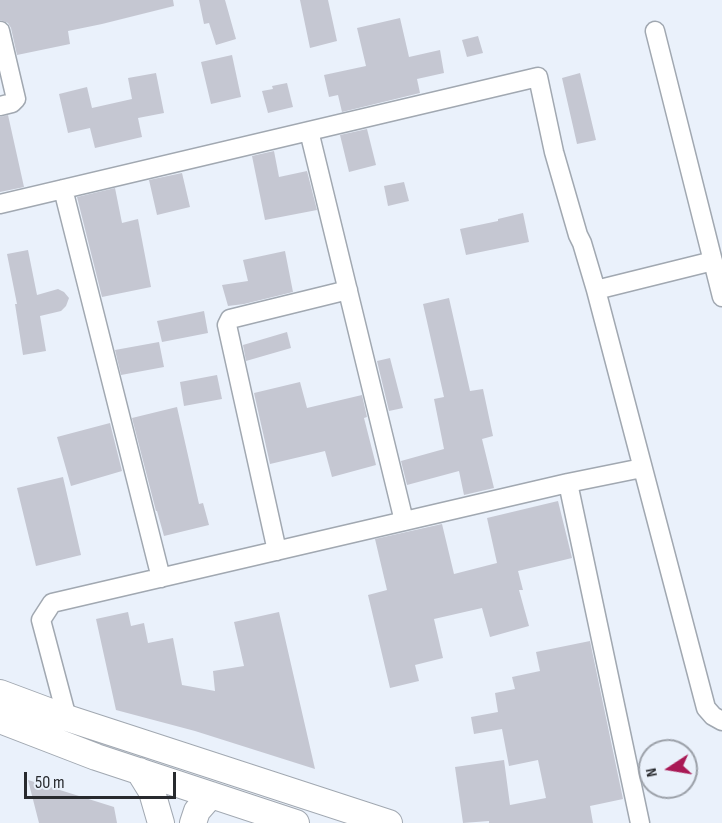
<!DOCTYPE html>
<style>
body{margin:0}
#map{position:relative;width:722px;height:823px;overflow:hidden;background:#eaf1fb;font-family:"Sofia Sans Condensed",sans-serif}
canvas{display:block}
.north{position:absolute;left:638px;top:739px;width:60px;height:60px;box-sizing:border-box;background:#eaf1fb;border:2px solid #9ca1a9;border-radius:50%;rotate:258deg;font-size:16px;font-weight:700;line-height:24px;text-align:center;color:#282a2e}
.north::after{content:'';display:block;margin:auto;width:21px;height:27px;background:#a91955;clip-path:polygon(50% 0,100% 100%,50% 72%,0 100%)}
.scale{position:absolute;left:24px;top:772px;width:152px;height:27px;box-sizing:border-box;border:3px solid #282a2e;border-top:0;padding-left:8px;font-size:18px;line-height:21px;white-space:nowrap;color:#282a2e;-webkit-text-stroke:4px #eaf1fb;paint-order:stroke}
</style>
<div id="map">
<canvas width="722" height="823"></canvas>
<div class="north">N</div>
<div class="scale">50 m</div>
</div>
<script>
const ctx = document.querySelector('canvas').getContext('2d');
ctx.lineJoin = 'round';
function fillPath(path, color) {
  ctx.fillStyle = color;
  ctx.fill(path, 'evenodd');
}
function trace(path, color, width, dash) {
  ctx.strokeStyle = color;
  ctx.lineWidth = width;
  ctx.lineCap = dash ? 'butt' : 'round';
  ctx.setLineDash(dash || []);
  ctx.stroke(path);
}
const building = new Path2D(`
 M0 0H173L174 6 102 24 68 31 70 44 17 55 11 28 8 23 0 20Z
 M199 0H225L236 39 216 45 209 23 204 24Z
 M300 0H328L337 41 310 48Z
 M400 18 409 57 440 50 444 73 417 79 420 93 342 112 338 95 329 97 324 75 366 66 357 28Z
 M478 36 483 53 467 57 462 40Z
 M232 55 241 97 211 104 201 62Z
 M156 73 164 113 138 118 142 137 95 148 90 128 68 133 59 94 87 87 92 108 132 99 128 78Z
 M580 73 596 140 577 144 562 78Z
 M287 83 293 107 268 113 262 91 273 89 272 86Z
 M8 115 24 187 0 192V117Z
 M367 129 376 165 349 172 340 135Z
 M274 151 279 177 307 171 317 210 265 220 252 156Z
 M182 173 190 207 157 215 149 180Z
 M404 182 409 201 388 206 384 186Z
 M115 188 122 223 138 219 151 287 102 297 77 197Z
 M523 213 529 242 466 255 460 229 498 221V219Z
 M28 250 37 295 58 289 64 292 69 298 66 306 61 311 40 316 46 351 23 355 15 304H17L7 254Z
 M285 251 293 292 244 304 228 306 222 285 248 281 243 260Z
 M449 298 470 391 483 389 493 436 482 439 494 488 464 495 459 471 407 485 401 461 444 449 434 399 444 397 423 304Z
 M204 311 208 333 162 342 157 321Z
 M287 332 291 348 246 361 243 345Z
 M159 342 164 367 121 375 115 350Z
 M390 358 403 408 389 411 377 361Z
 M217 375 222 399 184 406 180 382Z
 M300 382 307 408 362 395 367 417 364 418 376 465 332 477 325 451 270 464 254 393Z
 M177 407 199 504 203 503 209 525 164 536 157 511H156L132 418Z
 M110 423 122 471 71 486 57 437Z
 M63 477 81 555 36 566 17 488Z
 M558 501 572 558 518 571 523 590H519L529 626 490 637 482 608 434 619 443 658 415 665 419 681 390 688 368 595 387 590 375 539 442 524 454 574 497 563 487 518Z
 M128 612 131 626 144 623 148 643 173 638 182 685 215 691 213 671 244 666 234 622 279 612 315 769 195 731 116 710 96 619Z
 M590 641 623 799 590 806 593 823H489V821L463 823 455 767 504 760 510 805 546 798 538 760 509 766 502 729 474 734 471 717 498 712 495 693 515 689 512 677 540 671 536 652Z
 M28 780 114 807 117 823H39Z`);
const street = new Path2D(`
 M0 31 16 99 12 103 0 106
 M655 31 722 297
 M309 131 404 521
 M63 189 161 578
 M0 204 538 77 554 152 578 235 582 243 596 290 706 708 713 716 722 721
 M596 290 713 261
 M568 483 640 823
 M277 551 227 325 230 319 348 290
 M67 718 41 620 52 603 568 483 642 468`);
const secondary = new Path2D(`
 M0 693 67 718 389 823
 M0 720 96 757 296 823
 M139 771 152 792 161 823
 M193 823 197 811 211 795`);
fillPath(building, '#c5c7d2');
trace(street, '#a1a8b1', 21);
trace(secondary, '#a1a8b1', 28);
trace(street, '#fff', 18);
trace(secondary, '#fff', 26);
</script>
